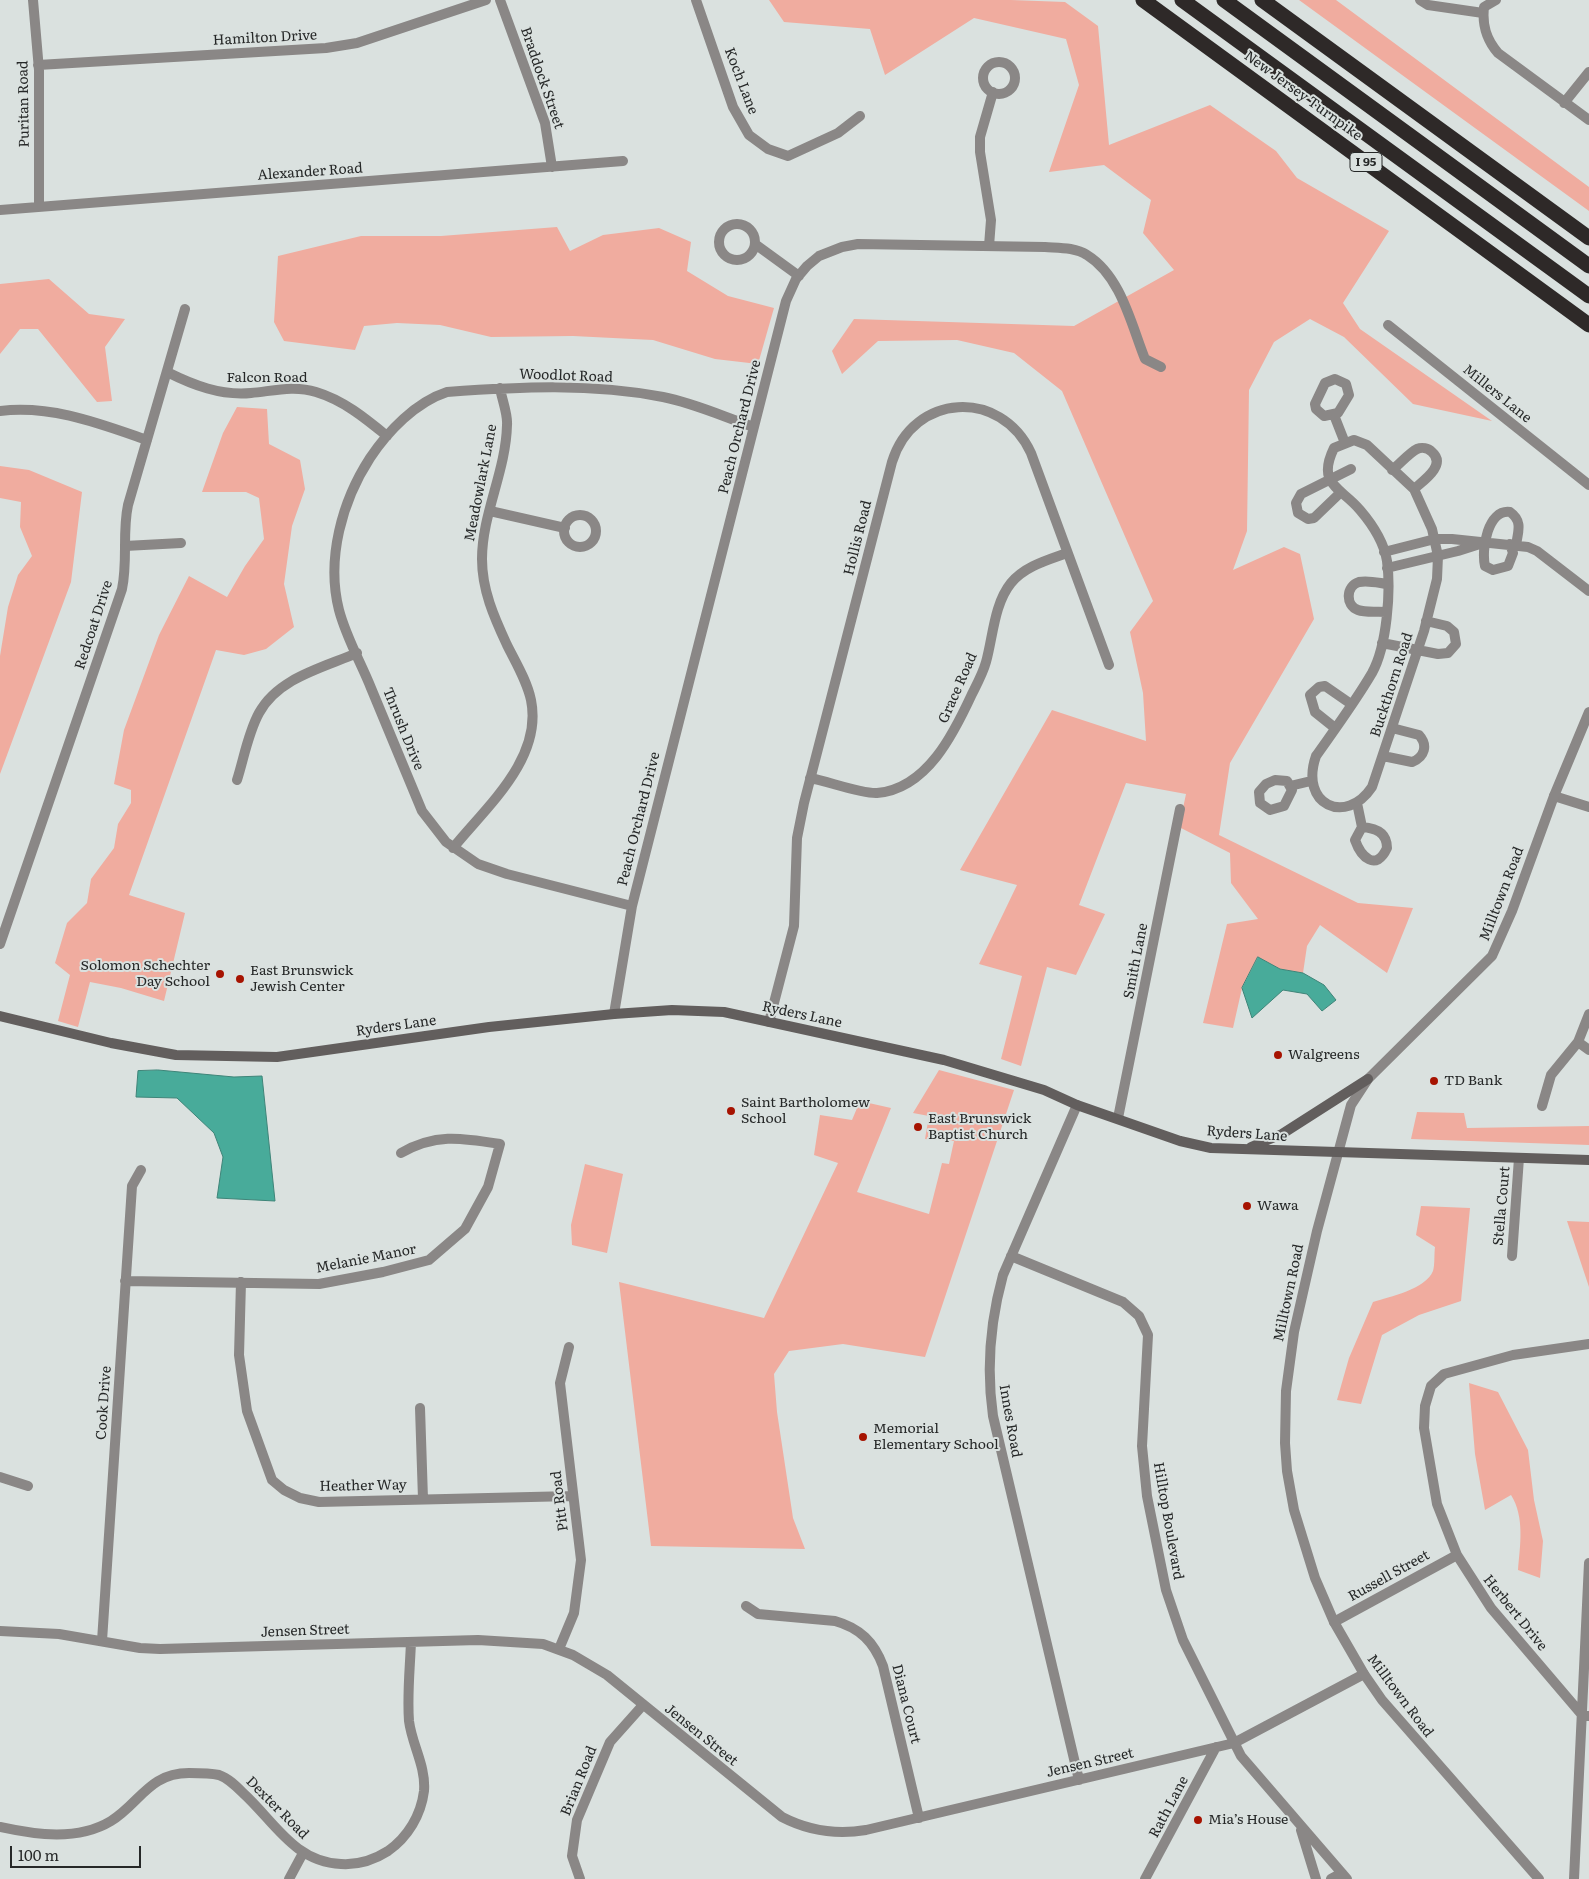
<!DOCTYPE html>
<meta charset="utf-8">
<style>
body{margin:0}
#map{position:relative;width:1589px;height:1879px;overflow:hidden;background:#dae1df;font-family:Literata,serif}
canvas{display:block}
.scale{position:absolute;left:10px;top:1846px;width:131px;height:22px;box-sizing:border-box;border:2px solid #262828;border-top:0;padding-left:6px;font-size:15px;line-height:18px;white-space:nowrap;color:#262828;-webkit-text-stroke:4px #dae1df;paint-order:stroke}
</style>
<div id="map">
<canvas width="1589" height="1879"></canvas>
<div class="scale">100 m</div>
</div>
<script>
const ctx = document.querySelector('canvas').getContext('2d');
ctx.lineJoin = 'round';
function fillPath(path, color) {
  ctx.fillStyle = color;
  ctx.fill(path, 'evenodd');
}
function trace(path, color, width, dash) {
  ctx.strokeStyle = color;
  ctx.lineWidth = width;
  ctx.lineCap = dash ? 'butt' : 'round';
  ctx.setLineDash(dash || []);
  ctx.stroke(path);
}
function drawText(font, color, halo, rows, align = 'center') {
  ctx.font = font + ' Literata,serif';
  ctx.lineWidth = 4;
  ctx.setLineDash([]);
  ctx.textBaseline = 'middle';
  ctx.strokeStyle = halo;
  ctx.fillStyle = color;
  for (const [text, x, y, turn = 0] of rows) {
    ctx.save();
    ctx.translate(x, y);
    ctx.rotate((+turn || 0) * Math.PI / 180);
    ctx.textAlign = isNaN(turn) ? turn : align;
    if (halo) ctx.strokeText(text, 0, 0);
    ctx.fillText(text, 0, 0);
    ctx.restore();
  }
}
const green = new Path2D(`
 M769 0H1011L1065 2 1098 26 1109 145 1210 105 1276 151 1297 178 1389 231 1343 303 1360 329 1492 421 1413 404 1344 337 1310 319 1274 342 1249 390 1247 531 1233 570 1284 547 1300 554 1314 619 1230 763 1219 835 1358 903 1413 908 1387 973 1320 925 1307 946 1303 973 1280 969 1258 957 1242 988 1233 1028 1203 1023 1227 924 1258 919 1231 883 1230 853 1179 827 1186 794 1126 783 1079 905 1105 914 1076 975 1047 967 1021 1066 1001 1059 1022 976 979 964 1017 885 960 870 1052 710 1146 741 1143 693 1130 632 1153 601 1062 391 1014 353 957 340 878 341 842 374 832 351 854 319 1074 326 1174 270 1143 233 1151 200 1104 165 1049 172 1079 85 1066 39 974 18 885 75 870 29 784 22Z
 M1299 0H1336L1589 187V211Z
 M557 227 570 251 603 235 659 228 691 242 687 271 728 296 774 308 758 364 715 359 653 340 573 336 491 337 440 325 397 323 364 326 355 350 284 341 274 322 278 256 361 236H441Z
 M49 279 89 314 125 319 105 347 112 401 97 402 38 329H20L0 354V284Z
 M237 407 267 409 269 444 300 460 305 489 292 526 284 584 294 627 266 649 244 655 216 650 129 895 185 913 164 1001 121 988 90 982 78 1027 58 1021 70 975 55 963 67 923 87 903 91 879 114 848 118 824 131 803V790L114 784 124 730 159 635 189 576 227 597 245 566 264 539 259 498 246 492H202L223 433Z
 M0 466 29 470 82 492 71 582 0 774V656L8 607 18 575 32 556 20 527 21 502 0 498Z
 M939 1070 1014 1090 925 1357 843 1344 789 1351 774 1374 777 1412 793 1518 805 1549 651 1546 619 1282 764 1318 838 1163 814 1155 820 1115 852 1120 860 1101 891 1108 857 1192 929 1214 942 1163 949 1164 954 1141 925 1139 929 1116 913 1113Z
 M1417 1112 1464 1113 1467 1128 1589 1126V1145L1411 1139Z
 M585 1164 623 1174 607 1253 572 1245 571 1225Z
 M1421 1206 1470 1208 1461 1301 1419 1315 1382 1335 1361 1404 1337 1400 1349 1358 1373 1302C1389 1297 1426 1289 1433 1271 1435 1265 1434 1254 1435 1247L1416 1235Z
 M1567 1221 1589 1222V1287Z
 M1469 1383 1498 1392 1528 1450 1534 1500 1543 1541 1540 1578 1518 1570C1520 1546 1525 1517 1511 1495L1485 1510 1475 1454Z`);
const water = new Path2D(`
 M1258 957 1280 969 1303 973 1324 985 1336 1000 1322 1011 1307 994 1283 990 1252 1018 1242 988Z
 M158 1070 234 1077 262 1076 275 1201 217 1198 223 1157 214 1133 177 1098 136 1097 138 1071Z`);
const minor = new Path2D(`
 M33 0 39 70V207
 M500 0 545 123 552 167
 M696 0 733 107 749 135 768 149 788 156 838 133 860 116
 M1420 0 1428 5 1483 13
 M1496 0 1484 7C1482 25 1486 39 1498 53L1589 120
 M983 78a16 16 0 1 1 32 0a16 16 0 1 1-32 0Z
 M38 65 326 48 357 43 486 0
 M1564 103 1589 72
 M0 210 623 161
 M719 242a18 18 0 1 1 36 0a18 18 0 1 1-36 0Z
 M755 244 799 276
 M989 246 991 220 980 152V137L993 92
 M1388 325 1589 485
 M167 372C193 385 221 396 251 393 273 391 294 385 316 392 343 400 365 418 387 436
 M1335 379 1346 384 1349 395 1338 413 1324 416 1316 409 1315 404 1325 383Z
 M0 411C52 405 98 423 147 440
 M1334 415 1345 443
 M1354 440 1367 445 1414 489 1432 529 1438 556 1437 579 1424 631 1372 787C1346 826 1299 805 1316 756 1335 729 1355 702 1372 673 1387 646 1391 591 1387 561 1384 542 1372 524 1360 510 1341 487 1316 485 1334 448Z
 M1392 470C1400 464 1409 453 1417 449 1422 447 1428 448 1432 452 1447 465 1423 481 1414 489
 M1340 493 1314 518 1308 519 1298 513 1296 503 1301 494 1351 469
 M490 511 565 528
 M564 531a16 16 0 1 1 32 0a16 16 0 1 1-32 0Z
 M1510 544 1513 553 1508 566 1493 570 1485 566C1481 549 1488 509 1510 512 1523 521 1518 532 1516 545
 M125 546 181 543
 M1384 552 1435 539H1452L1528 547 1537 551 1589 591
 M1387 568 1458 551 1483 543
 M1386 612C1378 611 1366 613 1358 610 1345 605 1346 586 1359 582 1368 580 1379 583 1387 584
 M1382 643 1438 654 1448 653 1456 644 1454 632 1447 626 1426 621
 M1335 728 1315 712 1310 695 1319 687 1325 686 1351 704
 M1383 756 1412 762C1425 757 1428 745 1419 735L1392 728
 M810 778C827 781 862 794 877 793 927 789 954 733 972 694 977 684 983 673 986 662 993 637 994 604 1011 583 1025 566 1048 560 1067 553
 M237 780C244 758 248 733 259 713 278 678 322 668 357 653
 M1275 780 1287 781 1292 790 1284 806 1270 810 1260 803 1259 792 1266 784Z
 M1290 786 1311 781
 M1554 796 1589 807
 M1357 803 1362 827
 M1362 827C1375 828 1387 832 1387 848 1376 872 1361 857 1355 840Z
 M453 848C486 807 543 759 531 700 527 681 516 663 507 645 494 617 482 590 482 559 482 514 506 471 507 425 508 414 502 400 500 388
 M632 906 507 874 478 864 446 842 422 811C405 770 388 729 371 688 361 663 346 637 339 610 326 559 342 501 370 458 388 431 416 402 447 392 519 387 591 383 663 397 694 403 724 417 754 427
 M0 944 122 589C128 561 122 533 128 505L185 309
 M614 1014 632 906 786 301 796 279 807 266 819 256 842 247 858 244 1045 247C1058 248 1075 247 1087 255 1121 276 1131 324 1145 359L1161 367
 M769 1022 794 926 797 838 804 803 892 462C913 393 1001 388 1031 453L1109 665
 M1578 1042 1589 1050
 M1077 1105 1003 1275C990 1322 986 1367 993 1416L1079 1780
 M1542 1106 1551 1075 1578 1042 1589 1014
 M1118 1118 1180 809
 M1011 1256 1123 1302 1139 1316 1148 1335 1142 1446 1147 1496 1166 1590 1183 1640 1241 1756 1347 1879
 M1512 1256 1519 1158
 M125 1281 319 1284 383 1272 429 1260 465 1229 488 1187 500 1144C462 1138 436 1133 401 1153
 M241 1282 239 1355 247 1411 272 1480 284 1490 300 1498 319 1502 573 1496
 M1589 1344 1513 1355 1444 1374 1431 1386 1425 1406 1424 1428 1437 1504 1457 1555 1491 1608 1583 1716H1589
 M420 1408 423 1499
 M0 1477 28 1486
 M746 1606 758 1614 835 1621C860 1628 874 1642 883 1666L919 1818
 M1334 1622 1457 1555
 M0 1631 59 1634 140 1648 160 1649 478 1640 543 1644 573 1655 607 1675 782 1817C809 1831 836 1835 866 1830L1234 1743 1364 1674
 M102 1641 132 1186 141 1170
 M559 1649 574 1613 581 1560 560 1383 569 1347
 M0 1827C36 1835 78 1841 111 1821 140 1803 149 1773 189 1773 198 1773 210 1773 219 1775 228 1778 236 1786 243 1793 274 1821 294 1862 341 1864 357 1865 374 1860 388 1851 408 1837 421 1815 424 1791 426 1766 412 1745 409 1721 407 1695 410 1668 411 1642
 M1301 1830 1316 1879
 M289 1879 303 1853
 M580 1879 572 1856 577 1820 610 1742 643 1705
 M1145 1879 1216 1747
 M1331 1879 1342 1873
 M1574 1879 1589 1563`);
const tertiary = new Path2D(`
 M1539 1879 1382 1700 1364 1674 1334 1622 1315 1578 1294 1510 1287 1471 1285 1443 1286 1391 1294 1332 1317 1231 1351 1105 1368 1079 1492 956 1512 911 1554 796 1589 712`);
const secondary = new Path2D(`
 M0 1016 111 1043 176 1055 277 1057 489 1027 614 1014 672 1010 724 1012 944 1060 1044 1090 1077 1105 1180 1141 1211 1148 1589 1160
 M1251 1147 1282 1134 1368 1079`);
const motorway = new Path2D(`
 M1143 0 1589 325
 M1182 0 1589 296
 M1224 0 1589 266
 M1262 0 1589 238`);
const markers = [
 [220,974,5,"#a61301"],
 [240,979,5,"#a61301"],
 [1278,1055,5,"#a61301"],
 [1434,1081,5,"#a61301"],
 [731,1111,5,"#a61301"],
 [918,1127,5,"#a61301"],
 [1247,1206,5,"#a61301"],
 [863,1437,5,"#a61301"],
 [1198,1820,5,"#a61301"]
];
const shields = [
 [1366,162,32]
];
const shieldNames = [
 ["I 95",1366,162]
];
const streetNames = [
 ["Hamilton Drive",265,38,-3],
 ["Braddock Street",542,78,71],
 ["Koch Lane",741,81,69],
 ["New Jersey Turnpike",1303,96,36],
 ["Puritan Road",24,104,-91],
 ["Alexander Road",310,172,-4],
 ["Woodlot Road",566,376,2],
 ["Falcon Road",267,378],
 ["Millers Lane",1497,394,39],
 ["Peach Orchard Drive",740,427,-76],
 ["Meadowlark Lane",481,483,-79],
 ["Hollis Road",858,538,-76],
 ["Redcoat Drive",94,625,-72],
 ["Buckthorn Road",1392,685,-72],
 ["Grace Road",958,688,-66],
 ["Thrush Drive",403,729,68],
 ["Peach Orchard Drive",639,819,-76],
 ["Milltown Road",1502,894,-69],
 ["Smith Lane",1136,961,-79],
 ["Ryders Lane",802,1015,12],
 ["Ryders Lane",396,1026,-8],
 ["Ryders Lane",1247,1134,4],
 ["Stella Court",1502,1206,-85],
 ["Melanie Manor",366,1259,-11],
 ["Milltown Road",1289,1293,-78],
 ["Cook Drive",104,1403,-86],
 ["Innes Road",1010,1421,80],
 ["Heather Way",363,1486,-1],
 ["Pitt Road",560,1501,-97],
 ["Hilltop Boulevard",1168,1521,80],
 ["Russell Street",1389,1576,-29],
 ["Herbert Drive",1515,1613,51],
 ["Jensen Street",305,1631,-2],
 ["Milltown Road",1400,1696,53],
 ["Diana Court",906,1704,76],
 ["Jensen Street",701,1735,39],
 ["Jensen Street",1090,1763,-13],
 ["Brian Road",579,1781,-68],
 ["Rath Lane",1169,1807,-62],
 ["Dexter Road",277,1808,45]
];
const poiNames = [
 ["Solomon Schechter",210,966,"right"],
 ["Day School",210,982,"right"],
 ["East Brunswick",250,971],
 ["Jewish Center",250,987],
 ["Walgreens",1288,1055],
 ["TD Bank",1444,1081],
 ["Saint Bartholomew",741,1103],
 ["School",741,1119],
 ["East Brunswick",928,1119],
 ["Baptist Church",928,1135],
 ["Wawa",1257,1206],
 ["Memorial",873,1429],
 ["Elementary School",873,1445],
 ["Mia’s House",1208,1820]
];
fillPath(green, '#f0ac9f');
fillPath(water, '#48ab9a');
trace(water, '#3e8478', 1);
trace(minor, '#8a8786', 10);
trace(tertiary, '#8a8786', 10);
trace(secondary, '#625e5d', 10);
trace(motorway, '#2e2928', 15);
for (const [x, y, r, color] of markers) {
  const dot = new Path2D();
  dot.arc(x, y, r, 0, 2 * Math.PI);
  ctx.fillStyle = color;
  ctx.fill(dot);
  trace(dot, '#dae1df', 2);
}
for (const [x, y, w] of shields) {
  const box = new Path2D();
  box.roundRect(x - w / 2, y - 9.5, w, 19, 4);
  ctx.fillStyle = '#dae1df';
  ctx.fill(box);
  trace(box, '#262828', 1);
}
drawText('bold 12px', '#262828', null, shieldNames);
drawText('14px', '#262828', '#dae1df', streetNames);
drawText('14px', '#262828', '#dae1df', poiNames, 'left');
</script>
